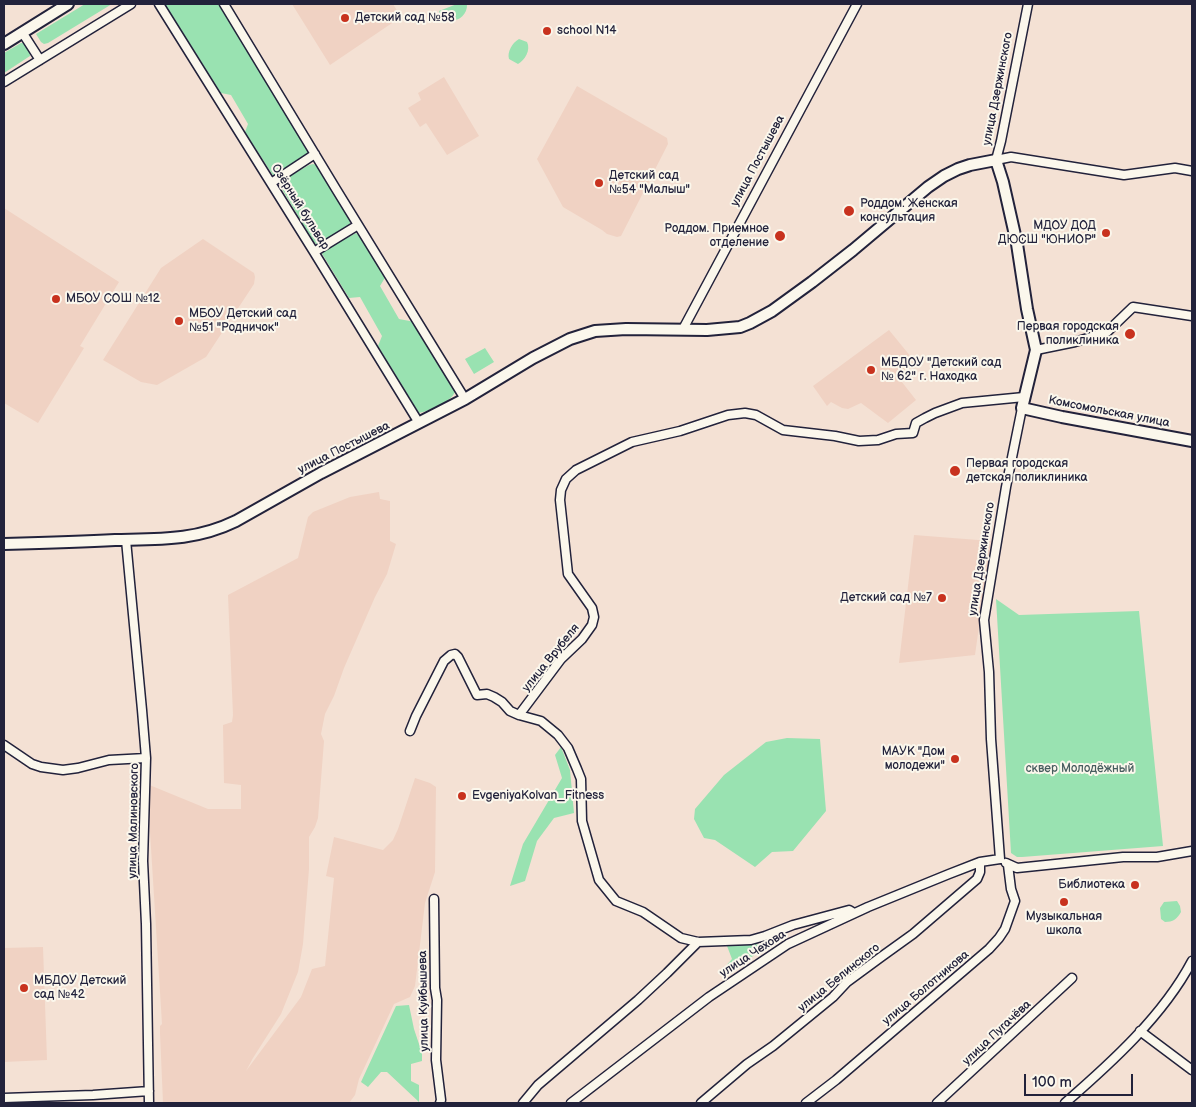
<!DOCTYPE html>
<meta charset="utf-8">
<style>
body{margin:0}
#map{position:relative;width:1196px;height:1107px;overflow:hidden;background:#f4e1d4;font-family:"Balsamiq Sans",sans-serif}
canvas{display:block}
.frame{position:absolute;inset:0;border:5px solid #22223b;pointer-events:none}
.scale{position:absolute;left:1024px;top:1074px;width:109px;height:22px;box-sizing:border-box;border:2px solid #22223b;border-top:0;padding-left:6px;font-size:15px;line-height:18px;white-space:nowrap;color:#22223b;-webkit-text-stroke:4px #fbf7ec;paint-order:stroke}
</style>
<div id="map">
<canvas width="1196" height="1107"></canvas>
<div class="frame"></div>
<div class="scale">100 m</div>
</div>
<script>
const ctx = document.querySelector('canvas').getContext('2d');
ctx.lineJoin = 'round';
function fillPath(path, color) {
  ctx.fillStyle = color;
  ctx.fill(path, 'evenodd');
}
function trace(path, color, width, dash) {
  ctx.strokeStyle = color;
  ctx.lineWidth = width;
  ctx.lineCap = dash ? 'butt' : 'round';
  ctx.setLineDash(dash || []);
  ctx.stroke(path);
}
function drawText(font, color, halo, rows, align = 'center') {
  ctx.font = font + ' "Balsamiq Sans",sans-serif';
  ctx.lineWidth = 4;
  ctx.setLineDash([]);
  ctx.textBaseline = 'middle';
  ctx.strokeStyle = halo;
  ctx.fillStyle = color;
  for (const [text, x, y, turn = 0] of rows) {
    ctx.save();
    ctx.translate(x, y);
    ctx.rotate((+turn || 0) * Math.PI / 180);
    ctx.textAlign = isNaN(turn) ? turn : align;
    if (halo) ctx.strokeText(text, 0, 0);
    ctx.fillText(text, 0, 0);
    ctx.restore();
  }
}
const built = new Path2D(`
 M292 4H393L401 17 330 65Z
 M444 77 479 136 447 155 426 123 420 127 408 108 421 100 418 93Z
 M577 86 667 138 668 144 621 236 617 237 607 234 602 230 563 207 537 159Z
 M4 208 119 282 80 346 84 348 38 423 4 403Z
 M203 239 254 273 255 277 254 284 206 357 157 385 141 382 103 360 161 268Z
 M889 330 916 363 898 377 916 400 888 423 861 403 848 409 842 408 831 402 827 406 813 386Z
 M379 492 380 499 390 501V541L396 544 387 574 375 597 344 668 334 696 325 714 321 734 324 741 318 818 315 827 309 837V869L303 944 298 972 281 1014 253 1058 246 1071 301 997 312 969 325 966 334 878 326 876 334 837 383 850 393 840 398 829 415 778 430 783 436 787 435 872 425 903 415 986 410 997 394 1004 359 1079 355 1095 349 1103H163L160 1033V1026L162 1024 147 784 208 809H241V785L224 783 223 725 232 722 233 715 228 595 298 558 308 517 313 512 350 497Z
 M914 535 991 541 975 655 899 663Z
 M43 947 47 1060 4 1062V948Z`);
const green = new Path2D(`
 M85 4H112L48 43 44 44 41 42 36 34Z
 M165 4H218L310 153 274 177 245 132 248 124 231 95 221 93Z
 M457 4H467C468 21 444 28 439 11Z
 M519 39 527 42C531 50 525 60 518 64L509 59C507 52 512 43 519 39Z
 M21 43H24C28 47 30 50 30 56L4 73V53Z
 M313 164 317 165 350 219V226L347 229 320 245 316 244 313 241 282 189 281 184 283 180 309 165Z
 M356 233 360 237 386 276 380 286 399 319 415 322 455 392C451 402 429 411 419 413L378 346 382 336 360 297 349 298 321 252Z
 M485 348 494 362 474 374 465 359Z
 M996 599 1019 615 1139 611 1163 846 1022 857H1017L1011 853Z
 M787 738 820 739 826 811 793 851 772 852 755 867 715 840 704 838 694 819 695 809 724 775 766 742Z
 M561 747 570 770 574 813 554 818 537 841 525 881 510 886 523 844 562 778 555 755Z
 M1177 901 1180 906 1181 912C1177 919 1173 922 1165 922L1161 919 1160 908 1164 902Z
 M748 943 767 946 732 971 725 967 732 959 727 946Z
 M409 1005 414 1029 422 1053V1061L411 1064V1081L419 1085V1102L387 1072H381L368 1087 361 1082 396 1006Z`);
const minor = new Path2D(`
 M159 4 314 252 419 423
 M224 4 336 189 465 399
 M1028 4 1001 141 996 160 1011 157 1124 175 1175 168 1192 171
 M22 32 40 60
 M4 82 131 4
 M271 183 315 154
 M314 252 358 225
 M683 329 857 4
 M1036 350 1075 342 1107 332 1133 307 1192 316
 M126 540 142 710 146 758 143 861 146 924 149 1103
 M519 715 561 659 582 639 592 625 594 617 592 608 568 574 560 500 561 490 566 479 576 470 632 442 680 431 728 415 745 413 756 415 783 430 835 436 859 441 878 440 896 434 913 433 916 423 925 418 935 413 962 403 1024 397
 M410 731 416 716 444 661 451 655 455 654 458 657 477 695 487 694 494 697 502 702 510 711 519 715 541 721 558 735 568 748 577 769 581 779 582 821 599 880 616 901 643 912 681 938 698 942 751 940 765 936 793 925 849 910 854 913
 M4 745 32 764 41 767 63 770 78 768 109 760 146 758
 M1000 859 991 739 989 672 984 620 1006 487 1022 408
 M1006 863 1017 868 1123 857H1157L1192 851
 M434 899 435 988 437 1000 436 1060 441 1100 440 1103
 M1140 1031 1192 1070
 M4 1098 93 1095 149 1091
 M523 1103 538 1085 638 1000 667 973 698 942
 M571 1103 709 997 788 944 868 907 949 874 980 862 1000 859
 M701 1103 747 1064 773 1046 833 997 847 982 881 957 913 934 977 879 980 872V862
 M806 1103 836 1080 989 949 999 938 1005 929 1015 901 1011 889 1008 865
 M937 1103 1072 978
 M1065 1103C1111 1063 1163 1016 1192 961`);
const major = new Path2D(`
 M4 44 68 4
 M4 544C41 543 78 542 115 540 159 539 195 541 236 521L321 473 465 399 533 358 570 339 595 331 626 329 707 330 740 327 750 323 772 311 812 282 853 250 928 187 944 176 958 169 970 165 996 160 1003 182 1017 244 1027 309 1036 350 1022 408 1062 417 1192 441`);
const markers = [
 [345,18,5,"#c8321e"],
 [547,31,5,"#c8321e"],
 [599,183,5,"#c8321e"],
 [849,211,6,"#c8321e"],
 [1106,233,5,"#c8321e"],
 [780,236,6,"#c8321e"],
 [56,299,5,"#c8321e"],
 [179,321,5,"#c8321e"],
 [1130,334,6,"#c8321e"],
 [871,370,5,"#c8321e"],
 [955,471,6,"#c8321e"],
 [942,598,5,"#c8321e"],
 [955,759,5,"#c8321e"],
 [462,796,5,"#c8321e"],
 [1135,885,5,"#c8321e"],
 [1064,902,5,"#c8321e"],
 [24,988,5,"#c8321e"]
];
const poiNames = [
 ["Детский сад №58",355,18],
 ["school N14",557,31],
 ["Детский сад",609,176],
 ["№54 \"Малыш\"",609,190],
 ["Роддом. Женская",860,204],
 ["консультация",860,218],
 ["МДОУ ДОД",1096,226,"right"],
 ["ДЮСШ \"ЮНИОР\"",1096,240,"right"],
 ["Роддом. Приемное",769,229,"right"],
 ["отделение",769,243,"right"],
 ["МБОУ СОШ №12",66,299],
 ["МБОУ Детский сад",189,314],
 ["№51 \"Родничок\"",189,328],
 ["Первая городская",1119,327,"right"],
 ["поликлиника",1119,341,"right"],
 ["МБДОУ \"Детский сад",881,363],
 ["№ 62\" г. Находка",881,377],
 ["Первая городская",966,464],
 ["детская поликлиника",966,478],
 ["Детский сад №7",932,598,"right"],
 ["МАУК \"Дом",945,752,"right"],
 ["молодежи\"",945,766,"right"],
 ["EvgeniyaKolvan_Fitness",472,796],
 ["Библиотека",1125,885,"right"],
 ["Музыкальная",1064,917,"center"],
 ["школа",1064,931,"center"],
 ["МБДОУ Детский",34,981],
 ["сад №42",34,995]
];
const streetNames = [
 ["улица Дзержинского",998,89,-79],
 ["улица Постышева",758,161,-62],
 ["Озёрный бульвар",300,207,58],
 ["Комсомольская улица",1109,412,11],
 ["улица Постышева",344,448,-27],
 ["улица Дзержинского",982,559,-81],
 ["улица Врубеля",551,658,-51],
 ["улица Малиновского",134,821,-89],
 ["улица Чехова",753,954,-33],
 ["улица Белинского",839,978,-39],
 ["улица Болотникова",926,988,-40],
 ["улица Куйбышева",424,1001,-91],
 ["улица Пугачёва",997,1033,-43]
];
const parkNames = [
 ["сквер Молодёжный",1080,769]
];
fillPath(built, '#f0d2c3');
fillPath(green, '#99e2b1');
trace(minor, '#22223b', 11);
trace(major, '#22223b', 14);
trace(minor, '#fbf7ec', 8);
trace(major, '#fbf7ec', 10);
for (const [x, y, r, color] of markers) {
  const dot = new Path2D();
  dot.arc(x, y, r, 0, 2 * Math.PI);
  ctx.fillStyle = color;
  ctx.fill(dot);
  trace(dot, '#fbf7ec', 2);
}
drawText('12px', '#22223b', '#fbf7ec', poiNames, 'left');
drawText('12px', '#22223b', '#fbf7ec', streetNames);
drawText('12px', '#465c5e', '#fbf7ec', parkNames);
</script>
